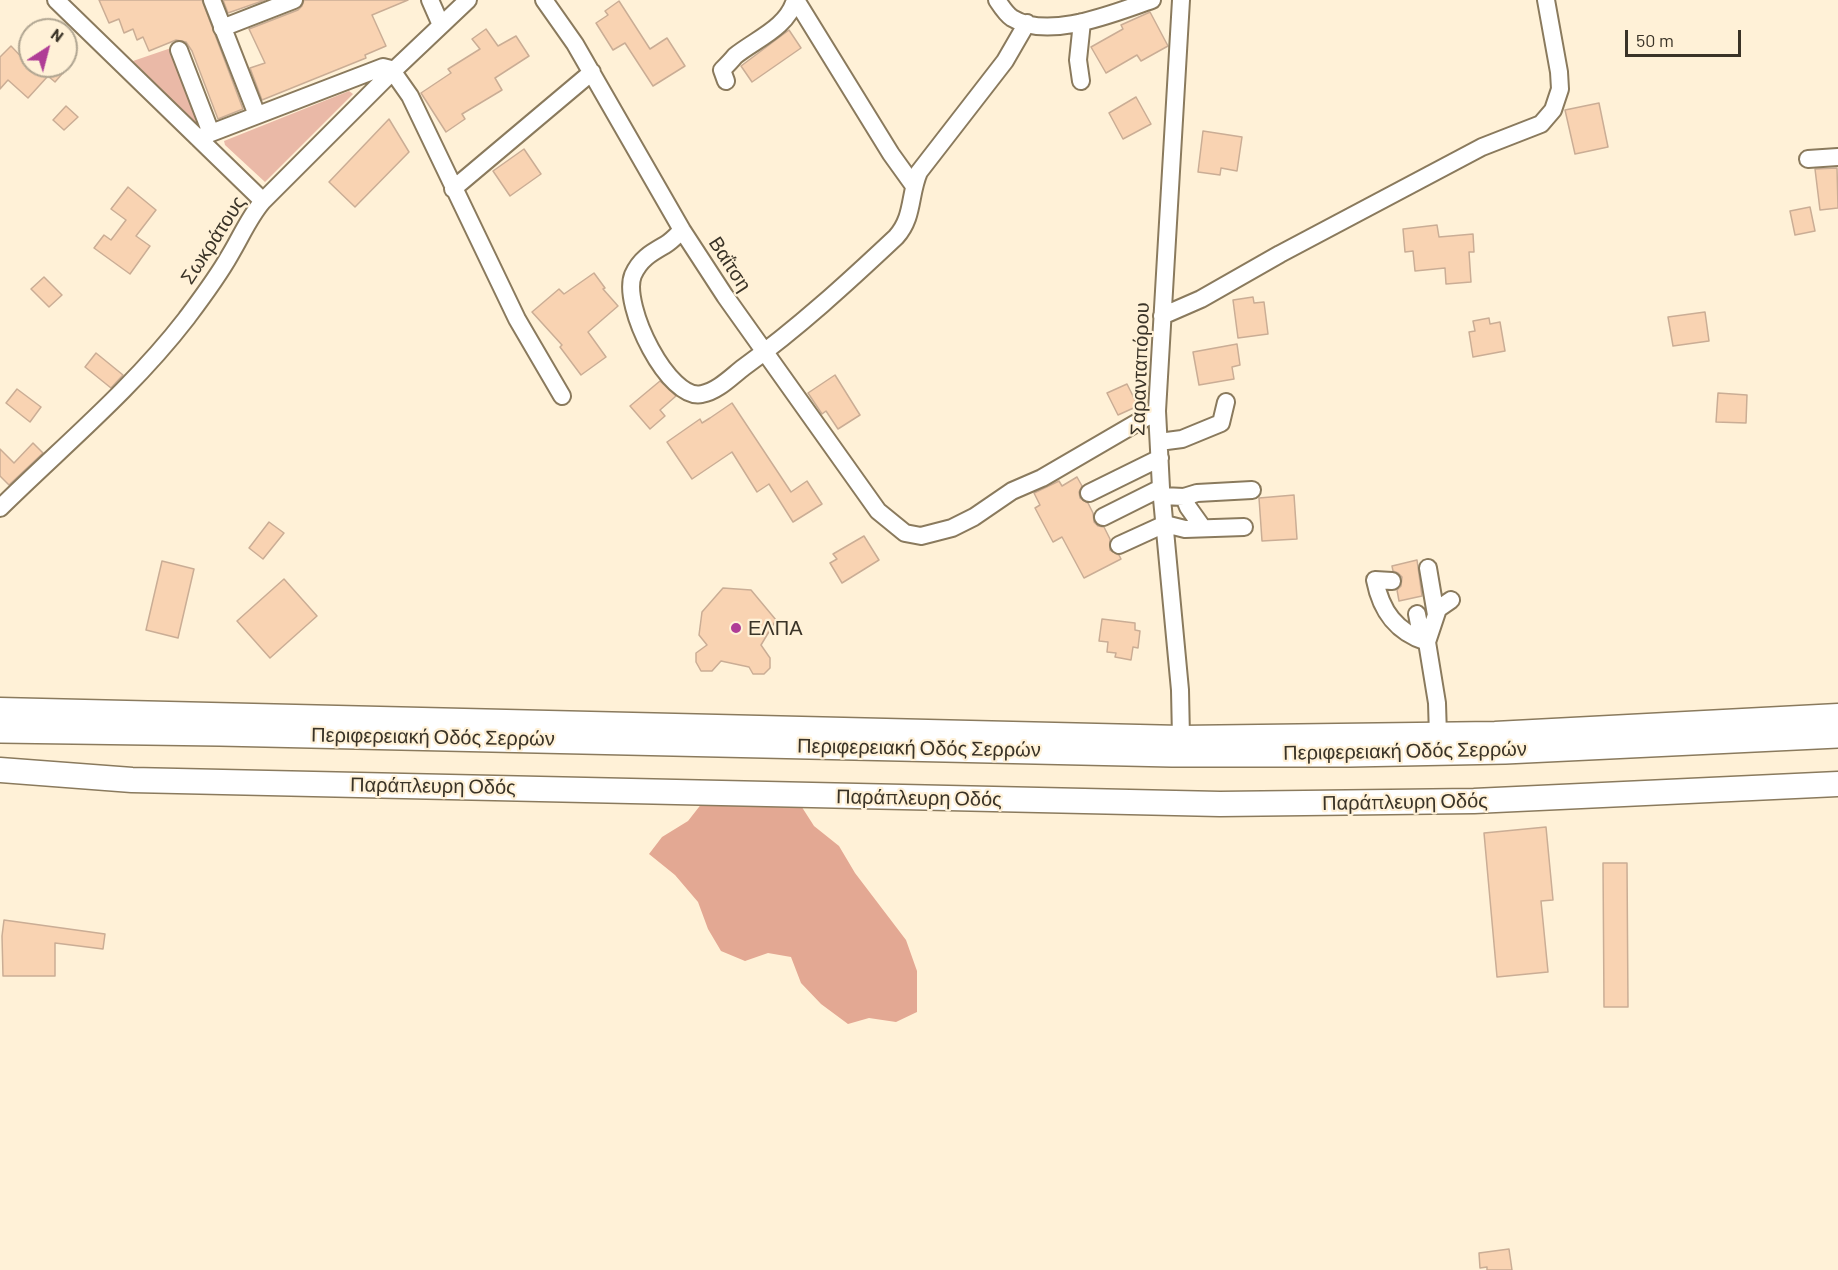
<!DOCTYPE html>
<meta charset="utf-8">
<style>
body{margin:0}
#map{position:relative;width:1838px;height:1270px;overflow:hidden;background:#fff1d7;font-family:Barlow,sans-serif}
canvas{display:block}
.north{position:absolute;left:18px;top:18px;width:60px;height:60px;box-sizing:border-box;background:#fff1d7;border:2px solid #b0a591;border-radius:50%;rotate:36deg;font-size:16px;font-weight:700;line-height:24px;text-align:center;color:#3a3327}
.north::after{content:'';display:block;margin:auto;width:21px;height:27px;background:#b03d96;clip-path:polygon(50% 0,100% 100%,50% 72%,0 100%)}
.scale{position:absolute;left:1625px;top:30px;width:116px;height:27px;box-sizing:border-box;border:3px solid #3a3327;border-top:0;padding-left:8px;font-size:18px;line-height:21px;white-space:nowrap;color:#3a3327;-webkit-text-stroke:4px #fff1d7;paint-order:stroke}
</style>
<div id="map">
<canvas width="1838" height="1270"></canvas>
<div class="north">N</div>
<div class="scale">50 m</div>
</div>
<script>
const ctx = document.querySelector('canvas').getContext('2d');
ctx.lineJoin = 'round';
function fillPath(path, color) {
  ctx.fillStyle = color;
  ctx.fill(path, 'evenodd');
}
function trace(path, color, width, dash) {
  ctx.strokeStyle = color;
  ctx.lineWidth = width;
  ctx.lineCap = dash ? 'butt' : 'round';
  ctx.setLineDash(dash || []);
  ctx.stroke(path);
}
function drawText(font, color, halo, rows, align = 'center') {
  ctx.font = font + ' Barlow,sans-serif';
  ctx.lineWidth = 4.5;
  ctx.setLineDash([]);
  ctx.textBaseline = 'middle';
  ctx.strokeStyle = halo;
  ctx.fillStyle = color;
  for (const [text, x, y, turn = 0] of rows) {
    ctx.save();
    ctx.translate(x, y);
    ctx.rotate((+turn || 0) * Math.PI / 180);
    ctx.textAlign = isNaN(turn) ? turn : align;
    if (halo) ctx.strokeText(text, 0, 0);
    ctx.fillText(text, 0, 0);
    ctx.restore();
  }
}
const green = new Path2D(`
 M174 47 203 130 133 61Z
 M349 91 353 94 265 182 225 145 224 141Z`);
const forest = new Path2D(`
 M706 798 798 801 814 826 839 846 855 873 906 940 917 971V1012L896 1022 869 1018 848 1024 821 1004 801 983 791 957 768 953 745 961 721 951 708 929 698 902 675 875 649 854 662 837 688 821Z`);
const building = new Path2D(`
 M99 0H202L243 109 218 119 192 51 186 42 176 40 149 51 143 37 137 40 133 29 124 33 119 19 109 23Z
 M223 0H265L228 13Z
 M304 0H408L372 15 386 46 365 55 366 58 262 100 250 68 265 63 249 29 298 10 302 6Z
 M619 1 650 49 667 38 685 66 653 86 625 43 613 50 596 23 608 15 605 11Z
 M1150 12 1168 46 1141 61 1137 55 1106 73 1091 47 1123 29 1121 25Z
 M486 29 498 46 516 36 529 56 495 78 502 90 462 114 465 119 446 132 421 93 451 73 448 69 480 49 472 39Z
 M789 30 801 48 752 82 741 66Z
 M11 46 30 66H69L55 82 48 76 28 98 8 80 0 89V57Z
 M1136 97 1151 124 1123 139 1109 113Z
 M1599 103 1608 147 1575 154 1565 110Z
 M66 106 78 117 64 130 53 120Z
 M389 119 409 152 355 207 329 182Z
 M1203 131 1242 137 1237 171 1221 168 1220 175 1198 172Z
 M524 149 541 174 510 196 493 171Z
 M1837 168 1838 208 1820 210 1815 169Z
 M128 187 156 210 136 236 150 246 130 274 94 248 104 235 111 240 126 220 111 209Z
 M1810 207 1815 231 1795 235 1790 211Z
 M1437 225 1439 237 1473 234 1474 252H1469L1471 282 1446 284 1445 268 1415 271 1413 251 1405 252 1403 229Z
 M594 273 605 288 603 289 618 306 588 332 606 357 581 375 560 347 562 345 532 312 559 289 564 294Z
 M44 277 62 295 49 307 31 289Z
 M1253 297 1254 303 1264 302 1268 334 1238 338 1233 300Z
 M1705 312 1709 341 1673 346 1668 317Z
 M1489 318 1490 324 1500 322 1505 351 1473 357 1469 332 1475 331 1473 321Z
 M1237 344 1240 365 1232 367 1234 379 1199 385 1193 352Z
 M96 353 123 375 111 388 85 367Z
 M835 375 860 415 838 429 826 411 822 414 808 393Z
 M660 381 676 396 660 410 665 416 650 429 630 406Z
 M1127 384 1138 406 1118 415 1107 393Z
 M17 389 41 407 30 422 6 403Z
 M1718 393 1747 395 1746 423 1716 422Z
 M732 403 791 492 807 481 822 504 793 522 769 484 757 492 732 452 692 479 667 442 700 419 702 423 710 418Z
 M33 443 43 453 9 485 0 476V449L14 463Z
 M1077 477 1082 486 1079 492 1080 498 1088 503 1093 513 1094 522 1098 526 1104 527 1110 539V550L1119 555 1121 559 1084 578 1062 537 1053 542 1035 508 1040 505 1034 493 1059 481 1062 486Z
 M1294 495 1297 539 1262 541 1259 498Z
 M269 522 284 533 263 559 249 548Z
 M864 536 879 560 842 583 830 563 837 559 833 554Z
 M1417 560 1422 596 1399 601 1397 590 1401 586 1402 577 1398 573 1393 571 1392 566Z
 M162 561 194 569 178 638 146 630Z
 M284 579 317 616 270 658 237 621Z
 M723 588 751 590 776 620 761 645 770 658V668L764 674H753L749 667 721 661 712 671H701L696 662V653L707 645 699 635 702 612Z
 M1102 619 1135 623V630L1140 631 1138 648 1133 647 1131 660 1115 657 1116 653 1107 652 1108 642 1099 641Z
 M1546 827 1553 900 1541 901 1548 972 1497 977 1484 833Z
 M1603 863H1627L1628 1007H1604Z
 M4 920 105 934 103 949 55 943V976H3L2 936Z
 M1509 1249 1512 1270H1487V1267L1480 1268 1479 1253Z`);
const street = new Path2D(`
 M56 0 263 201
 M212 0 257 115
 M430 0 441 25
 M544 0 575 44 682 230 725 296 878 511 905 533 921 536 952 528 974 517 1012 491 1042 478 1157 411
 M796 0 891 154 914 186
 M997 0C1001 6 1006 14 1012 18 1049 41 1116 12 1152 0
 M222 28 294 0
 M179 50 211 133
 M726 81 722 70C726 66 731 61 735 56 756 39 787 28 795 0
 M1081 81 1078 60 1082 22
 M198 138 383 67 391 69 410 96 517 319 562 396
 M1808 159 1838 157
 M453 189 592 72
 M682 230C677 235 672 241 665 245 651 253 640 259 633 275 621 305 669 402 702 394 718 391 732 376 744 367 798 328 847 283 896 237 914 217 909 195 919 172L1005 61 1027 23
 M1162 316 1201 299 1280 254 1482 147 1541 124 1553 110 1560 89 1559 72 1546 0
 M1159 442 1182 439 1221 423 1226 402
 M1089 493 1160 458
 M1162 496 1184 497 1197 493 1252 490
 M1184 497 1188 507 1203 528
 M0 508C63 446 132 389 186 319 201 299 217 278 230 255 241 237 249 217 263 201L393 71 468 0
 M1103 517 1161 488
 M1119 545 1165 524 1185 529 1244 527
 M1428 568 1436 615
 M1392 581 1375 580C1381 611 1396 632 1427 642
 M1417 614 1422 640
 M1438 736 1437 703 1427 642 1438 609 1451 600
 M1181 738 1180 690 1161 488 1157 411 1181 0`);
const secondary = new Path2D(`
 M0 710 1181 738 1495 734 1838 716
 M0 770 132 780 1220 804 1474 801 1838 784`);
const primary = new Path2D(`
 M0 729 220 732 1172 753H1350L1505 750 1838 734`);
const markers = [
 [736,628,6,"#b03d96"]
];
const streetNames = [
 ["Σωκράτους",213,240,-57],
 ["Βαΐτση",730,264,57],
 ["Σαρανταπόρου",1140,369,-88],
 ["Περιφερειακή Οδός Σερρών",433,737,1],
 ["Περιφερειακή Οδός Σερρών",919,748,1],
 ["Περιφερειακή Οδός Σερρών",1405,751,-1],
 ["Παράπλευρη Οδός",433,786,1],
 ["Παράπλευρη Οδός",919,798,1],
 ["Παράπλευρη Οδός",1405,802,-1]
];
const poiNames = [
 ["ΕΛΠΑ",748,628]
];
fillPath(green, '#eab9a7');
fillPath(forest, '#e3a893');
fillPath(building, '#f9d3b2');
trace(building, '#caad95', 1.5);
trace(street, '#8a7a5d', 20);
trace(secondary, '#8a7a5d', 27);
trace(primary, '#8a7a5d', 30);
trace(street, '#fff', 16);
trace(secondary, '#fff', 24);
trace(primary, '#fff', 27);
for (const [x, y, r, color] of markers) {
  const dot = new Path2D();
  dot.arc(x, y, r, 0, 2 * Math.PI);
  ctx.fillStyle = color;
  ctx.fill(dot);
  trace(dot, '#fff1d7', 2);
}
drawText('20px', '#3a3327', '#fff1d7', streetNames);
drawText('20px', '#3a3327', '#fff1d7', poiNames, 'left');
</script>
